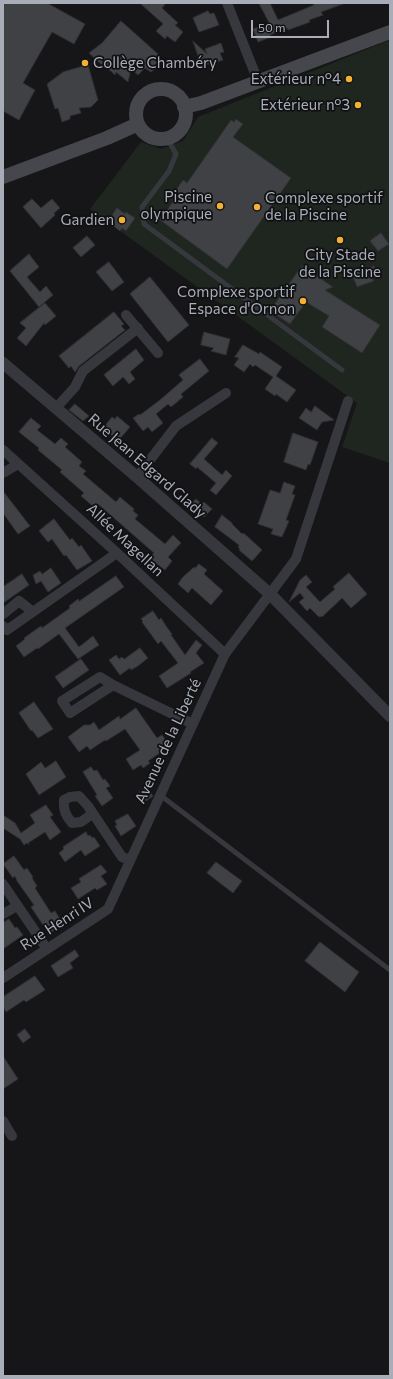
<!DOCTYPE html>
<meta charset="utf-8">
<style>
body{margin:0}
#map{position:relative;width:393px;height:1379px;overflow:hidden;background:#161618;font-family:Commissioner,sans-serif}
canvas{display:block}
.frame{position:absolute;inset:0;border:4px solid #a8adb8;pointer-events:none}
.scale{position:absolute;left:251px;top:20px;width:78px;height:18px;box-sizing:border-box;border:2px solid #a8adb8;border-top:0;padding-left:5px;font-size:12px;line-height:14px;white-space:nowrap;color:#a8adb8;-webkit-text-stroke:3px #111113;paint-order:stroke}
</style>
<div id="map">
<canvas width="393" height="1379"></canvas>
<div class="frame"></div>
<div class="scale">50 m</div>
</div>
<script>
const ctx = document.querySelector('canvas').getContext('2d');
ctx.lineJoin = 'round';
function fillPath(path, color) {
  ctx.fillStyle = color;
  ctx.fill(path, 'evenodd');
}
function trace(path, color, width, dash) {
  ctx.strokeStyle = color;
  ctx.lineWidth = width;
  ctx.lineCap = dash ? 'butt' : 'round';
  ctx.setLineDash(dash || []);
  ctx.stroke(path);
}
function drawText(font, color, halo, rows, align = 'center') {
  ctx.font = font + ' Commissioner,sans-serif';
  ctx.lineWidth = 3.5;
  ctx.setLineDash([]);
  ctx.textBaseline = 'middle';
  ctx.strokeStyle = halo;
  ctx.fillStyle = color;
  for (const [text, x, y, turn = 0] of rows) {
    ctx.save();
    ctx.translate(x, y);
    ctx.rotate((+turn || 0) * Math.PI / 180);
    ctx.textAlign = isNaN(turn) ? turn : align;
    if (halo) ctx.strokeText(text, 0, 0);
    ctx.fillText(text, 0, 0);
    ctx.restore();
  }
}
const green = new Path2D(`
 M390 40V463L342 447 357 403 90 209 141 142 161 149 183 141 198 117Z`);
const building = new Path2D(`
 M5 3H47L85 24 74 44 52 32 23 83 35 90 19 120 3 111V6Z
 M140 3H166L162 8 178 23 175 25 183 32 175 42 167 36 165 39 156 31 163 24Z
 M259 3H270L278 20 314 5 313 3 343 4 321 12 323 15 309 20 310 22 288 30 287 28 270 35 271 37 258 42 253 29 269 23Z
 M208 11 210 14 214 13 219 25 199 32 193 18Z
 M121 21 158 54 155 57 162 63 151 72 145 68 138 75 131 69 128 82 116 72 115 75 104 65 103 66 89 53 102 43Z
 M193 41 207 54 205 49 221 43 224 52 220 53 223 60 202 66Z
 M88 65 98 100 91 107 79 108 81 113 70 116V119L62 122 58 108 55 109 47 84 63 72Z
 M236 119 243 124 233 137 291 178 227 269 160 220 179 193 176 190 183 180 187 183 231 120 234 122Z
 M32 199 41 208 52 199 60 208 54 213 55 215 41 228 23 207Z
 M117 208 125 214 126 212 135 218 126 231 122 228 120 231 108 222Z
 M381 233 389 244 378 251 370 241Z
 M87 236 95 245 81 257 73 248Z
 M29 254 39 267 27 277 40 292 46 286 53 295 39 307 10 271Z
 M109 262 124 282 112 291 96 272Z
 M302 266 333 287 325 290 380 325 362 353 322 327 329 316 306 302 290 324 270 311Z
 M374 266 378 276 372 278 374 281 357 287 352 274Z
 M150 277 189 325 168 342 130 294Z
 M45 303 56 316 45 325 44 323 26 346 17 338 26 328 20 323Z
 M114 312 124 324 121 326 125 330 79 366 75 372 71 366 69 368 59 356Z
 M204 332 230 339 226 355 211 351 214 348 201 345Z
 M243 345 259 354 260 352 282 367 276 376 296 390 287 402 276 394 275 396 265 389 273 377 255 365 253 367 250 364 244 372 234 365 239 358 235 357Z
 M136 349 144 360 130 372 135 379 129 384 123 377 113 386 104 375Z
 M200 359 209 371 181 394 183 397 171 407 168 404 156 414 163 423 152 432 148 427 143 431 133 418 139 414 140 415 160 400 183 380 179 375Z
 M75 404 89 416 83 421 69 410Z
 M315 406 334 420 322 422 317 430 299 418 306 408 311 412Z
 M117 416 130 427 118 441 103 428 112 417 115 419Z
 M31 418 41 426 37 430 55 444 61 438 68 444 65 447 82 462 79 466 86 471 83 474 116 502 120 497 134 509 133 511 138 515 135 519 165 544 173 535 181 543 168 557 172 561 165 570 149 558 154 553 98 504 95 508 81 496 84 493 60 472 62 470 38 450 39 448 19 432Z
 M293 433 318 442 310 465 308 464 306 470 284 462Z
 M212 438 218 443 204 459 222 475 226 470 232 476 216 495 210 490 216 483 197 467 196 469 190 464Z
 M284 482 295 486 292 494 295 495 286 520 289 521 282 537 271 534 273 529 258 524 270 490 280 493Z
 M3 491 30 526 18 534 3 513Z
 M196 499 202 504 204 502 212 509 204 517 190 506Z
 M222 515 232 523V524L242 534 243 533 247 536 262 550 252 561 239 550 240 549 238 547 239 545 215 527Z
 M54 519 70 540 72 538 79 547 81 545 92 561 77 570 66 555 64 556 52 539 48 542 39 531Z
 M199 564 207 570 204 574 223 591 211 605 192 588 188 593 178 584 182 578 194 567 195 568Z
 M51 568 61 583 48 592 41 581 36 584 33 575 40 571 42 574Z
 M349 573 367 594 351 608 342 598 322 617 321 616 319 617 310 608 307 611 299 602 304 598 300 593 289 602 300 580 306 575 312 582 306 587 320 602 335 589 333 587Z
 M22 574 29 585 3 603V587Z
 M116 576 124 587 65 628 79 647 93 636 99 645 78 659 59 634 38 649 37 648 24 657 16 646 25 639 24 638 41 626 42 628 70 608 69 606 78 599 79 601Z
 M153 611 159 620 161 618 166 626 172 634 171 635 185 655 196 640 202 645 196 653 204 663 190 672 191 673 167 688 159 676 178 663 161 641 158 644 142 622 143 621 141 619Z
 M140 648 148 658 138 666 131 670 130 668 120 675 109 660 116 655 119 659 122 657 124 659Z
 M81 659 89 670 63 688 55 677Z
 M34 702 53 729 38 738 32 730 31 731 19 713Z
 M136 708 157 738 162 735 170 746 148 761 150 763 143 768 141 765 133 770 126 759 140 750 125 729 106 741 105 740 90 750 87 746 79 752 68 737 84 725H90L94 722 99 730 119 716 120 719Z
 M56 761 66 777 39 795 26 774 41 762 45 768Z
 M91 767 94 771 97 770 103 780 105 779 110 786 106 788 113 798 102 806 95 796 97 795 83 772Z
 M147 787 153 796 146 801 139 792Z
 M46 805 53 815 50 817 61 832 50 840 45 832 28 843 29 845 27 843 24 845 20 839 3 828V815L15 823 21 833 35 823 30 815Z
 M128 814 136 826 121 836 115 826 117 825 115 821Z
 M86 832 88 836 90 835 92 838 94 837 100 846 85 856 81 850 65 862 59 853 64 849 63 847Z
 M14 856 24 870 27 868 33 877 32 878 37 886 35 888 51 913 55 911 63 924 49 934 31 907 34 905 17 881 15 876 13 878 3 864Z
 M216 862 242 881 233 893 207 873Z
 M101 865 107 872 101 876 107 884 97 890 95 888 78 899 71 888 81 882 79 879Z
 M9 919 15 928 17 927 23 935 3 949V923Z
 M320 942 359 972 345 992 305 961Z
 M75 950 79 956 70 963 73 968 58 977 51 966Z
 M35 976 45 990 26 1002 24 1000 6 1012 3 1007V997Z
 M25 1029 31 1037 23 1043 17 1035Z
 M3 1056 18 1079 3 1089Z`);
const service = new Path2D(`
 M167 138 176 154 169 171 142 207 144 224 342 370
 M160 795 390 970`);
const minor = new Path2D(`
 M227 3 258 81
 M126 315 158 353
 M56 408 75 387 83 371 138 328
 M3 450 117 553 225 654
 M3 473 18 464
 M137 477 176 426 226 393
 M3 614 19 601 33 612
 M3 626 7 630 117 553
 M113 685 70 713 62 701 100 677 113 685 193 724
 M92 814 81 822 72 823C66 816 63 810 64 800L70 797 79 796 88 806 122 857 130 860
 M3 884 47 949
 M3 914 17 906
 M3 978 108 909 225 654 296 559 348 401
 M3 1121 12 1136`);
const tertiary = new Path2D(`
 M3 363 137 477 270 594 390 716`);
const secondary = new Path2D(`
 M136 114a25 25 0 1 1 50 0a25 25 0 1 1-50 0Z
 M184 107 201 103 390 32
 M3 177 107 138 138 124`);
const markers = [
 [85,63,4,"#f2b134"],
 [349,79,4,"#f2b134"],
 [358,105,4,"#f2b134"],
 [220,206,4,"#f2b134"],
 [257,207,4,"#f2b134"],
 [122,220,4,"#f2b134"],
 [340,240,4,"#f2b134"],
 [303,301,4,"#f2b134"]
];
const poiNames = [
 ["Collège Chambéry",93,63,"left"],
 ["Extérieur n°4",341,79],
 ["Extérieur n°3",350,105],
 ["Piscine",212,197],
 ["olympique",212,214],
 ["Complexe sportif",265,198,"left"],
 ["de la Piscine",265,215,"left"],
 ["Gardien",114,220],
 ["City Stade",340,255,"center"],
 ["de la Piscine",340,272,"center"],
 ["Complexe sportif",295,292],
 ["Espace d'Ornon",295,309]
];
const streetNames = [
 ["Rue Jean Edgard Glady",147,466,41],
 ["Allée Magellan",125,540,43],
 ["Avenue de la Liberté",168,741,-65],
 ["Rue Henri IV",57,924,-33]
];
fillPath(green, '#1e261f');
fillPath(building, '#404145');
trace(building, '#303034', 1);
trace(service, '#37383d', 5);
trace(minor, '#37383d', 10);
trace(tertiary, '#37383d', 12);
trace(secondary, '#45474d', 14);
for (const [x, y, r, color] of markers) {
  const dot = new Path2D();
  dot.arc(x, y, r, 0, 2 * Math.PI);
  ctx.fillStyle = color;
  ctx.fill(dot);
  trace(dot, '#111113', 1.5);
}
drawText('15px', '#a8adb8', '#111113', poiNames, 'right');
drawText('15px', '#a8adb8', '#111113', streetNames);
</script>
